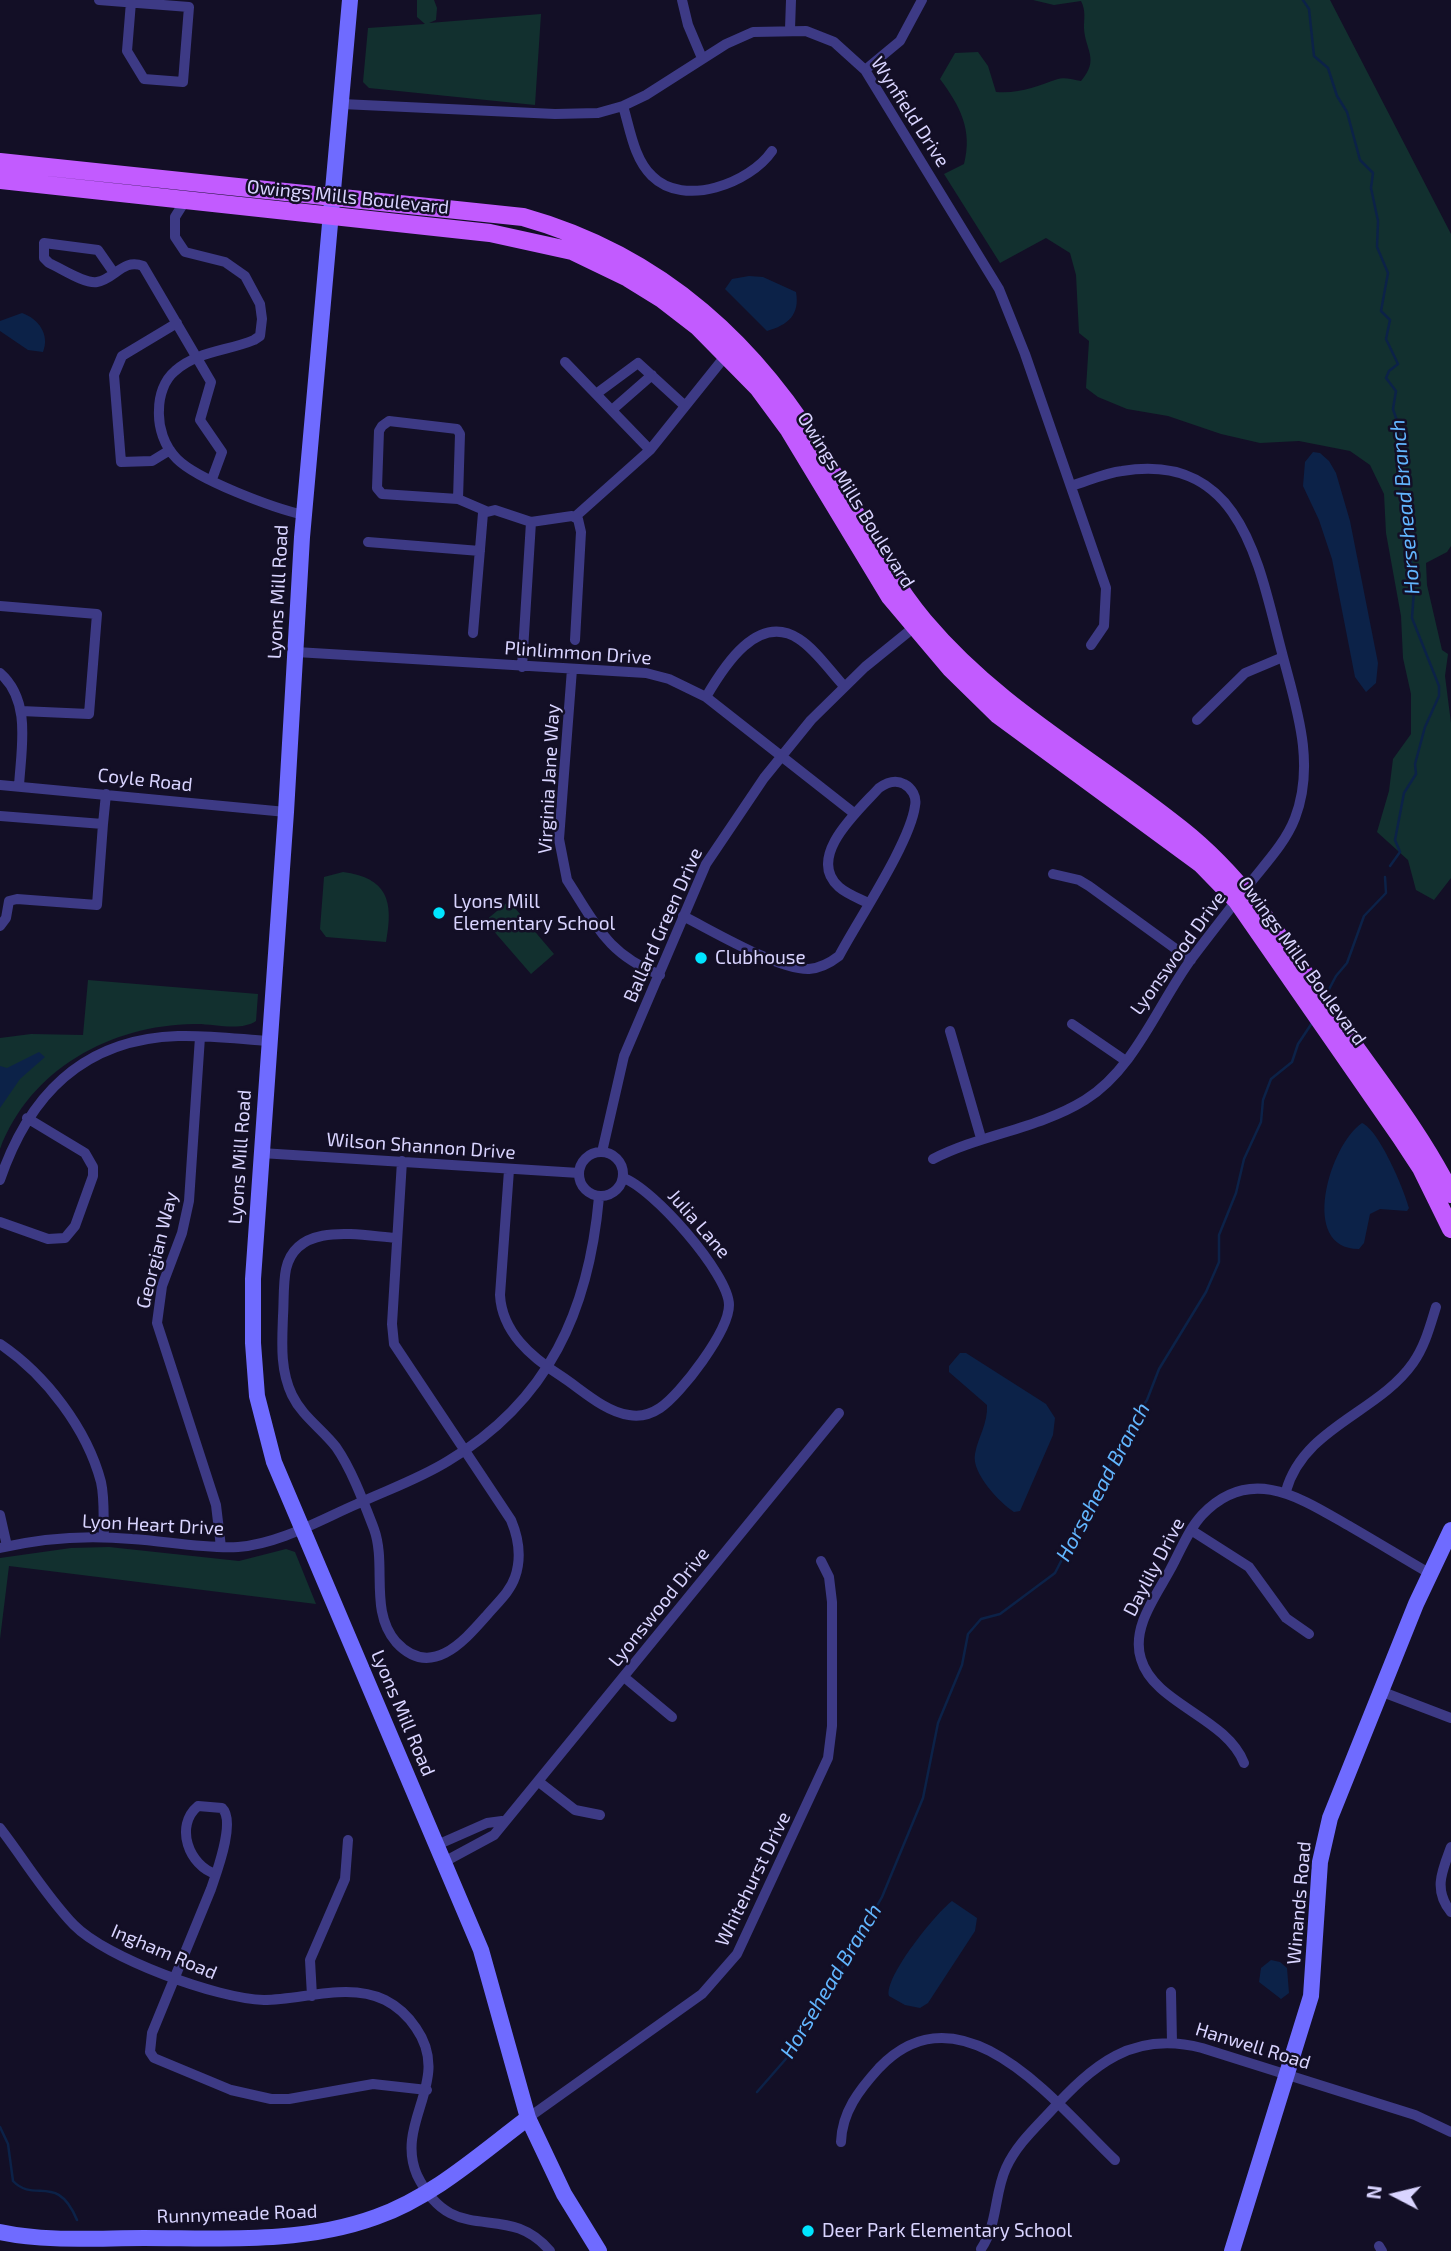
<!DOCTYPE html>
<style>
body{margin:0}
#map{position:relative;width:1451px;height:2251px;overflow:hidden;background:#130f26;font-family:"Exo 2",sans-serif}
canvas{display:block}
.north{position:absolute;left:1360px;top:2160px;width:70px;height:70px;-webkit-text-stroke:5px #130f26;paint-order:stroke;rotate:277deg;font-size:19px;font-weight:700;line-height:28px;text-align:center;color:#d9d4ff}
.north::after{content:'';display:block;margin:auto;width:24px;height:32px;background:#d9d4ff;clip-path:polygon(50% 0,100% 100%,50% 72%,0 100%)}
</style>
<div id="map">
<canvas width="1451" height="2251"></canvas>
<div class="north">N</div>
</div>
<script>
const ctx = document.querySelector('canvas').getContext('2d');
ctx.lineJoin = 'round';
function fillPath(path, color) {
  ctx.fillStyle = color;
  ctx.fill(path, 'evenodd');
}
function trace(path, color, width, dash) {
  ctx.strokeStyle = color;
  ctx.lineWidth = width;
  ctx.lineCap = dash ? 'butt' : 'round';
  ctx.setLineDash(dash || []);
  ctx.stroke(path);
}
function drawText(font, color, halo, rows, align = 'center') {
  ctx.font = font + ' "Exo 2",sans-serif';
  ctx.lineWidth = 5;
  ctx.setLineDash([]);
  ctx.textBaseline = 'middle';
  ctx.strokeStyle = halo;
  ctx.fillStyle = color;
  for (const [text, x, y, turn = 0] of rows) {
    ctx.save();
    ctx.translate(x, y);
    ctx.rotate((+turn || 0) * Math.PI / 180);
    ctx.textAlign = isNaN(turn) ? turn : align;
    if (halo) ctx.strokeText(text, 0, 0);
    ctx.fillText(text, 0, 0);
    ctx.restore();
  }
}
const green = new Path2D(`
 M417 0H434L437 8 436 20 429 23 541 14 535 105 369 88 363 82 368 28 425 24 417 17Z
 M1033 0H1330L1451 234V546L1447 552 1426 563 1427 585 1442 650 1448 654 1445 676 1451 723V878L1434 900 1416 890 1408 860 1377 832 1389 791 1393 759 1411 734V694L1403 658 1401 616 1386 533 1384 494 1370 465 1350 451 1299 441 1260 443 1221 434 1168 416 1127 409 1098 397 1086 388 1089 341 1079 333 1076 275 1070 253 1046 238 1000 263 944 174 964 164C973 130 960 106 940 79L955 53 978 52 988 66 996 92C1020 94 1037 86 1058 79 1064 77 1074 80 1081 81 1100 59 1085 50 1084 28 1084 18 1086 11 1081 1L1054 5Z
 M343 872C387 878 394 900 386 942L326 937 320 929 324 877Z
 M509 901 554 954 531 974 485 921Z
 M88 980 258 994 256 1021C240 1032 212 1023 194 1024 111 1025 30 1069 0 1149V1038L31 1034 83 1035Z
 M109 1547 239 1561 286 1549 295 1552 316 1604 9 1566 0 1639V1558L71 1548Z`);
const water = new Path2D(`
 M749 276 763 277 796 292C800 315 788 325 767 331L725 289 732 279Z
 M22 313C39 319 50 335 43 352L28 350 0 331V321Z
 M1313 452 1320 453 1329 461 1336 473 1350 521 1378 663 1376 683 1366 692 1355 677 1332 559 1319 520 1303 486 1305 462Z
 M39 1052 45 1057 20 1079 0 1108V1066L7 1068Z
 M1362 1123C1379 1130 1404 1189 1409 1208L1407 1211 1380 1209 1370 1214 1364 1243 1359 1249C1298 1249 1330 1144 1362 1123Z
 M960 1353H966L1046 1404 1055 1418 1053 1435 1020 1511 1014 1512C1000 1503 971 1473 975 1454 978 1437 988 1424 987 1405L949 1372V1366Z
 M952 1901 977 1918 975 1931 928 2003 920 2008 905 2005 889 1996C884 1977 936 1913 952 1901Z
 M1271 1960 1280 1962 1287 1968 1289 1993 1281 1999 1259 1982 1261 1968Z`);
const stream = new Path2D(`
 M1303 0 1309 9 1314 56 1328 68 1337 96 1347 112 1360 160 1373 173 1371 188 1378 221 1377 247 1388 273 1381 311 1390 320 1386 339 1398 364 1389 371 1386 378 1396 391 1393 409 1400 430 1396 446 1401 466V506L1408 525V551L1415 576 1412 618 1439 686V696L1425 727 1415 764 1416 774 1404 793 1395 840 1400 852 1390 866
 M1326 995 1336 976 1347 963 1364 916 1386 893 1385 877
 M757 2092 798 2045 882 1897 923 1798 938 1723 962 1665 968 1634 981 1619 1000 1614 1055 1573 1134 1419 1147 1400 1159 1369 1206 1292 1219 1262V1235L1236 1193 1244 1159 1261 1122 1263 1100 1271 1079 1292 1062 1298 1044 1312 1023
 M0 2127 8 2144 13 2181C35 2204 57 2172 77 2220`);
const street = new Path2D(`
 M99 0 189 7 183 82 144 79 127 51 131 2
 M682 0 688 25 702 58
 M790 29 791 0
 M865 70 900 41 922 0
 M342 104 555 114 598 113 623 106 646 95 726 44 753 32 806 31 834 42 865 70 999 289 1025 354 1106 588 1104 626 1091 645
 M623 106C630 129 634 159 652 176 684 208 750 183 772 151
 M185 201 175 217V237L185 252 225 262 245 276 260 304 262 319 260 336 254 340C228 351 197 351 175 371 164 380 159 396 159 410 158 427 164 446 177 459 198 480 273 508 304 515
 M114 273 98 250 44 243V258L49 263C61 268 84 284 97 282 115 279 123 258 143 266L211 382 200 420 222 452 212 479
 M565 362 650 450
 M596 394 638 363 685 406
 M612 410 652 375
 M170 450 152 461 121 462 114 375 122 356 177 323
 M458 499 460 434 457 429 389 421 382 426 379 431 377 488 382 494 458 499 486 511
 M576 516 650 450 727 354
 M531 522 572 516 578 519 581 532 575 640
 M368 542 480 551
 M0 606 97 614 89 714 21 711
 M473 633 483 513 495 510 531 522 522 667
 M296 652 646 673 669 679 706 697 855 814
 M572 669 559 839 567 880C597 926 607 954 660 975
 M0 673C32 701 21 749 19 786
 M706 697C724 666 758 612 799 639 816 650 830 671 844 686
 M1197 720 1245 673 1283 657
 M0 785 286 812
 M0 816 103 824 97 905 17 899 9 901 6 918 0 926
 M103 824 106 794
 M1053 874 1079 880 1089 886 1191 960
 M683 916C713 931 778 970 809 969 821 968 830 963 839 956 858 920 910 843 915 806 917 797 912 788 904 784 895 779 886 783 879 788 859 810 805 857 839 887 847 894 858 898 868 903
 M1072 1024 1126 1061
 M950 1031 981 1138
 M200 1037 189 1201 182 1233 162 1286 157 1323 216 1505 221 1547
 M579 1174a22 22 0 1 1 44 0a22 22 0 1 1-44 0Z
 M602 1152 624 1056 706 864 764 778 811 720 865 667 918 624
 M261 1153 579 1173
 M933 1159C982 1134 1038 1129 1085 1100 1135 1069 1158 1004 1192 958 1210 934 1229 910 1247 887 1264 865 1285 844 1295 818 1316 763 1296 707 1282 653 1259 567 1243 451 1122 471 1105 473 1088 481 1071 486
 M509 1170 500 1295C502 1332 531 1357 561 1376 581 1389 605 1412 629 1415 640 1417 651 1414 660 1408 681 1394 729 1331 729 1305 729 1274 652 1187 623 1178
 M0 1180C29 1095 83 1039 178 1036 208 1035 239 1039 269 1041
 M0 1222 48 1239 65 1238 75 1226 93 1176V1167L85 1153 27 1118
 M397 1238C362 1236 297 1220 286 1269 283 1284 284 1301 283 1316 282 1343 280 1370 292 1395 302 1416 322 1429 336 1447 352 1470 364 1503 374 1529 387 1565 369 1611 396 1642 431 1680 464 1641 487 1615 497 1603 510 1592 515 1577 522 1557 519 1539 511 1520L394 1344 392 1324 402 1161
 M0 1344C46 1375 87 1429 101 1482 105 1500 103 1519 104 1537
 M1286 1491C1304 1427 1378 1413 1413 1363 1425 1346 1430 1326 1436 1307
 M0 1515 7 1546
 M1191 1530 1249 1567 1286 1618 1309 1634
 M0 1548C42 1538 89 1535 132 1539 166 1541 203 1549 238 1547 279 1544 320 1520 357 1504 387 1490 419 1479 448 1461 549 1401 589 1310 599 1197
 M624 1677 672 1717
 M1380 1691 1451 1718
 M1244 1763C1226 1717 1154 1704 1141 1659 1131 1628 1156 1596 1170 1570 1180 1552 1188 1530 1202 1515 1251 1463 1302 1499 1351 1527 1377 1542 1403 1558 1429 1573
 M539 1782 575 1810 600 1815
 M0 1828C24 1859 46 1896 74 1925 106 1958 218 1999 264 2000 303 2000 348 1982 385 2000 397 2006 408 2016 416 2028 453 2081 394 2122 417 2175 454 2251 506 2198 550 2251
 M437 1845 487 1823 502 1821
 M1451 1847C1442 1871 1433 1890 1451 1912
 M444 1862 494 1835 839 1413
 M216 1874C189 1866 174 1826 198 1806L222 1808C236 1821 217 1871 211 1889L152 2033 150 2052 154 2058 231 2090 271 2099H289L373 2084 427 2090
 M1171 1992 1172 2043
 M312 1996 310 1960 345 1879 348 1840
 M528 2118 702 1994 737 1954 828 1758 832 1726V1602L829 1577 821 1561
 M841 2142C842 2112 859 2090 879 2068 962 1981 1057 2105 1115 2160
 M1379 2246 1382 2251
 M981 2249C998 2224 994 2194 1006 2168 1016 2146 1033 2130 1049 2113 1093 2065 1132 2030 1202 2048L1415 2115 1451 2132`);
const secondary = new Path2D(`
 M350 0 302 537 286 812 253 1279V1343L257 1396 274 1462 481 1950 528 2118 564 2194 599 2251
 M0 2232C47 2242 96 2238 144 2238 221 2238 302 2244 376 2217 433 2197 480 2154 528 2118
 M1232 2251 1311 1996 1320 1862 1330 1818 1416 1604 1451 1530`);
const primary = new Path2D(`
 M0 162 523 217C662 256 759 346 830 468 860 519 886 576 924 621 999 710 1093 758 1181 829 1252 885 1294 960 1345 1033 1382 1085 1423 1137 1451 1194
 M0 180 490 233 572 251 628 278 662 299 697 326 758 388 789 430 890 597 950 668 998 715 1201 864 1237 901 1400 1136 1421 1168 1451 1229`);
const markers = [
 [439,913,7,"#00e5ff"],
 [701,958,7,"#00e5ff"],
 [808,2231,7,"#00e5ff"]
];
const streetNames = [
 ["Wynfield Drive",910,112,57],
 ["Owings Mills Boulevard",348,197,6],
 ["Owings Mills Boulevard",856,500,58],
 ["Lyons Mill Road",278,592,-87],
 ["Plinlimmon Drive",578,653,4],
 ["Virginia Jane Way",549,779,-87],
 ["Coyle Road",145,780,6],
 ["Ballard Green Drive",663,925,-66],
 ["Lyonswood Drive",1178,953,-54],
 ["Owings Mills Boulevard",1302,961,54],
 ["Wilson Shannon Drive",421,1146,4],
 ["Lyons Mill Road",240,1157,-86],
 ["Julia Lane",699,1224,49],
 ["Georgian Way",157,1250,-76],
 ["Lyon Heart Drive",153,1525,3],
 ["Daylily Drive",1154,1567,-62],
 ["Lyonswood Drive",659,1607,-51],
 ["Lyons Mill Road",403,1713,67],
 ["Whitehurst Drive",753,1879,-64],
 ["Winands Road",1299,1903,-85],
 ["Ingham Road",164,1952,23],
 ["Hanwell Road",1253,2046,17],
 ["Runnymeade Road",237,2214,-2]
];
const poiNames = [
 ["Lyons Mill",453,902],
 ["Elementary School",453,924],
 ["Clubhouse",715,958],
 ["Deer Park Elementary School",822,2231]
];
const waterNames = [
 ["Horsehead Branch",1405,507,-95],
 ["Horsehead Branch",1103,1482,-62],
 ["Horsehead Branch",831,1981,-59]
];
fillPath(green, '#12302f');
fillPath(water, '#0c2248');
trace(stream, '#0c2248', 2.5);
trace(street, '#3d3a85', 10);
trace(secondary, '#6f6bff', 16);
trace(primary, '#c25bff', 18);
for (const [x, y, r, color] of markers) {
  const dot = new Path2D();
  dot.arc(x, y, r, 0, 2 * Math.PI);
  ctx.fillStyle = color;
  ctx.fill(dot);
  trace(dot, '#130f26', 2.5);
}
drawText('19px', '#d9d4ff', '#130f26', streetNames);
drawText('19px', '#d9d4ff', '#130f26', poiNames, 'left');
drawText('italic 21px', '#62b6ff', '#130f26', waterNames);
</script>
